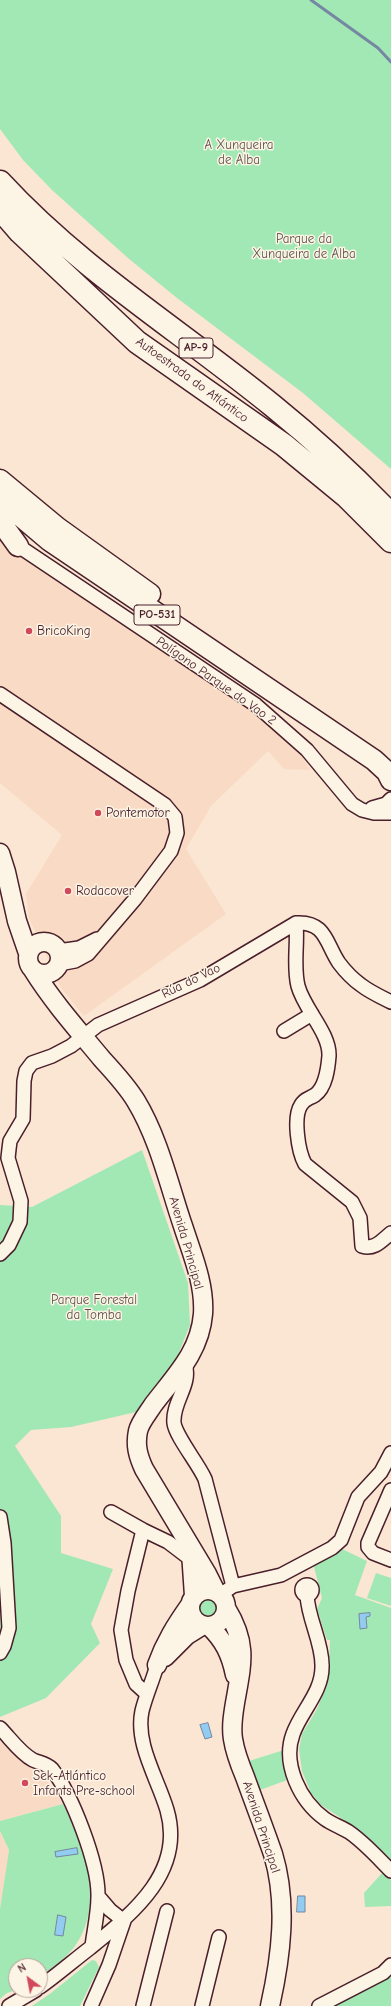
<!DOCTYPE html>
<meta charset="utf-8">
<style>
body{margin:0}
#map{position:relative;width:391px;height:2006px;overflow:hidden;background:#fae6d2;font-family:"Comic Neue",sans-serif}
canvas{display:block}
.north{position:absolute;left:8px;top:1958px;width:40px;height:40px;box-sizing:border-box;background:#fcf5e5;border:1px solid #b59f9b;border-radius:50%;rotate:328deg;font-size:11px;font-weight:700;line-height:16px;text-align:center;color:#4a1f2b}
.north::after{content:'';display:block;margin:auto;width:14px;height:18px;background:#d1495b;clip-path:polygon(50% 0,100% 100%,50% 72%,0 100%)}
</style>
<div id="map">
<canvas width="391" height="2006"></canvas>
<div class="north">N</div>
</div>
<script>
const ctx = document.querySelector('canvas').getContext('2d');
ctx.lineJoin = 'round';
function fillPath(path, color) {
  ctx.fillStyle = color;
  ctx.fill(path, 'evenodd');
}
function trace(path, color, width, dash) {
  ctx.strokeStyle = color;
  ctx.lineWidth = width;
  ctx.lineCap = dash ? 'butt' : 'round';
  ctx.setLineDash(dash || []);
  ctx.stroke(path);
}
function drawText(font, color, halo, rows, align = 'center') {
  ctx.font = font + ' "Comic Neue",sans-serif';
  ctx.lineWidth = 3;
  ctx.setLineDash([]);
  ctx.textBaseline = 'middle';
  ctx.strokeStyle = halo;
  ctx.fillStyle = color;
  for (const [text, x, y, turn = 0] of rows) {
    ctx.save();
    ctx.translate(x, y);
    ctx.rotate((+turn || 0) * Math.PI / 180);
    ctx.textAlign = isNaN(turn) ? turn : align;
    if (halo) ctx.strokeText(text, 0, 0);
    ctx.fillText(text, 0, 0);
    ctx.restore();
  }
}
const built = new Path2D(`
 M0 532 290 734 310 770 284 769 268 751 211 806 186 849 226 914 84 1016 61 988 29 918 26 894 62 835 0 783Z
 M0 1736 38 1773 41 1772 63 1804 0 1821Z
 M0 1831 9 1850 0 1909Z`);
const green = new Path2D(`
 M0 0H391V469L303 393 177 298 128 258 52 190 23 160 0 129Z
 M142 1150 188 1283 190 1325 174 1365 136 1412 71 1427 31 1430 15 1446 61 1516V1553L113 1569 91 1624 100 1643 46 1698 0 1717V1205L32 1207Z
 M340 1548 367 1561 355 1595 391 1608V1861L356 1828 321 1805 311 1793 302 1771 299 1749 302 1734 317 1709 326 1687 329 1666 330 1640H327L317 1609 322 1598 313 1563Z
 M376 1573 391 1578V1606L367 1598Z
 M199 1607a9 9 0 1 1 18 0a9 9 0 1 1-18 0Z
 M284 1750 290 1779 260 1790 249 1761Z
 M63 1804C83 1845 106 1904 75 1946 66 1958 52 1968 40 1977V1966H16V1990L7 1993 0 1999V1909L9 1850 0 1831V1821Z
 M383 1872 391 1880V1906L365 1907 364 1893Z
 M92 1960 96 1961 99 1967 80 2006H32L51 1993Z
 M391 1975V2006H333L387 1979Z`);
const water = new Path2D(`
 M370 1613V1616L366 1617 367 1628 360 1629 359 1614Z
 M208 1723 212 1737 205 1739 200 1725Z
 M77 1848 78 1854 56 1857 55 1852Z
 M298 1896H305V1912H297Z
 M58 1915 66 1917 63 1936 55 1935Z`);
const stream = new Path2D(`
 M311 0 378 48 391 62`);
const street = new Path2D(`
 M11 541 256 705 307 750 352 804 362 810 374 813H391
 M0 694 165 805 175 817 177 833 171 851 135 899 88 954 75 961 59 964
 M372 808 386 804 391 799
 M296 923C298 944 293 966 298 986 304 1009 330 1033 329 1056 328 1068 326 1087 315 1095 309 1099 305 1098 301 1105 293 1117 298 1151 305 1164L352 1202 360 1218 362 1246C375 1250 382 1240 391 1233
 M58 951 79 948 97 939
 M284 1031 312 1014
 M0 1254 9 1245 20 1222 21 1201 8 1158 9 1149 10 1141 23 1119 24 1081 26 1071 32 1063 52 1056 71 1046 98 1025 200 980 296 923C326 921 326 944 339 963 345 971 354 980 361 985 370 992 381 997 391 1002
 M185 1364C192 1385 172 1402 174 1423 176 1437 198 1463 205 1479L233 1586
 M391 1490 368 1543V1547L373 1553 391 1560
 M111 1512 143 1530
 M0 1517 4 1543 9 1628 4 1646 0 1653
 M302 1590a5 5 0 1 1 10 0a5 5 0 1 1-10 0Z
 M220 1595 233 1586 281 1575 332 1548 341 1540 358 1497 381 1472 391 1453
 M307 1595C308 1619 322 1641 322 1665 323 1692 301 1711 293 1734 282 1764 300 1801 325 1819 332 1824 341 1827 349 1832 365 1843 378 1858 391 1871
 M147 1694 136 1684 126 1660 121 1630 128 1591 143 1530 168 1542 193 1561
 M0 1728C10 1738 20 1753 33 1760 40 1763 46 1763 52 1769 72 1795 99 1864 98 1897 98 1913 94 1930 92 1946
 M40 1987C57 1975 73 1961 90 1948 133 1913 185 1872 167 1810 158 1779 135 1744 142 1711 146 1695 153 1680 157 1665
 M9 2006 36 1990
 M91 2006 109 1965 124 1921 110 1910 98 1896
 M143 2006 167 1911
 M202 2006 219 1937
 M319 2006 383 1973 391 1965`);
const secondary = new Path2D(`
 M0 853 6 872 17 921 28 953
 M28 958a16 16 0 1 1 32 0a16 16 0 1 1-32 0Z
 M33 970C53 1002 78 1030 102 1059 114 1072 127 1086 136 1101 159 1139 169 1185 183 1226 192 1254 205 1284 203 1314 200 1352 175 1376 153 1405 148 1413 140 1422 138 1431 135 1445 138 1456 144 1469L207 1574 216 1592
 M191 1552 194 1596
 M190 1608a18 18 0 1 1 36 0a18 18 0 1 1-36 0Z
 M226 1608C248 1644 242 1663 235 1703 233 1715 231 1727 233 1739 235 1752 240 1765 245 1777 254 1802 264 1828 273 1854 288 1903 281 1957 270 2006
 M209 1626C224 1640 231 1655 235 1675
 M165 1657 187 1635 203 1625
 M157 1665C165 1642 176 1625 190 1605`);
const primary = new Path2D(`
 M0 480 58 528 150 594
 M0 499 50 541 374 760 387 772 391 780
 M0 521 18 546`);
const highway = new Path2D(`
 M0 182C81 270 181 331 273 406 315 440 354 476 391 515
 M0 209 20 232 137 342 284 445 346 496 391 541`);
const markers = [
 [29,631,4,"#d1495b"],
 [98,813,4,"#d1495b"],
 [68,891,4,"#d1495b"],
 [25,1783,4,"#d1495b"]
];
const shields = [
 [196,348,34],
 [157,615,46]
];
const shieldNames = [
 ["AP-9",196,348],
 ["PO-531",157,615]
];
const parkNames = [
 ["A Xunqueira",239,145],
 ["de Alba",239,160],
 ["Parque da",304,239],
 ["Xunqueira de Alba",304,254],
 ["Parque Forestal",94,1300],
 ["da Tomba",94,1315]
];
const streetNames = [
 ["Autoestrada do Atlántico",192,380,36],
 ["Polígono Parque do Vao 2",216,681,35],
 ["Rúa do Vao",191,981,-26],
 ["Avenida Principal",186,1243,74],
 ["Avenida Principal",261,1827,72]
];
const poiNames = [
 ["BricoKing",37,631],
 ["Pontemotor",106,813],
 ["Rodacover",76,891],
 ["Sek-Atlántico",33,1776],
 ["Infants Pre-school",33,1791]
];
fillPath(built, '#f9dbc5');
fillPath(green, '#a2e8b4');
fillPath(water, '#92ccf1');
trace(water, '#7587a2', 1);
trace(stream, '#7587a2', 3);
trace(street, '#4a1f2b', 16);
trace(secondary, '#4a1f2b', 21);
trace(primary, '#4a1f2b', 23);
trace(highway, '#4a1f2b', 25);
trace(street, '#fcf5e5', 13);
trace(secondary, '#fcf5e5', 18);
trace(primary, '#fcf5e5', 20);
trace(highway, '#fcf5e5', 22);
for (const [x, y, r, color] of markers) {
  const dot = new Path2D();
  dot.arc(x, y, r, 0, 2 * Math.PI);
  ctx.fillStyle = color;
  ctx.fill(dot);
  trace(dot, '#fcf5e5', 1.5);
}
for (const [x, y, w] of shields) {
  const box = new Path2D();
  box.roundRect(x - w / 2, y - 10, w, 20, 3);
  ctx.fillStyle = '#fcf5e5';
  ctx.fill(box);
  trace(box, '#4a1f2b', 1);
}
drawText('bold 12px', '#4a1f2b', null, shieldNames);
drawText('13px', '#60514d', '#fcf5e5', parkNames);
drawText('13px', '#4a1f2b', '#fcf5e5', streetNames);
drawText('13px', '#4a1f2b', '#fcf5e5', poiNames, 'left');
</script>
